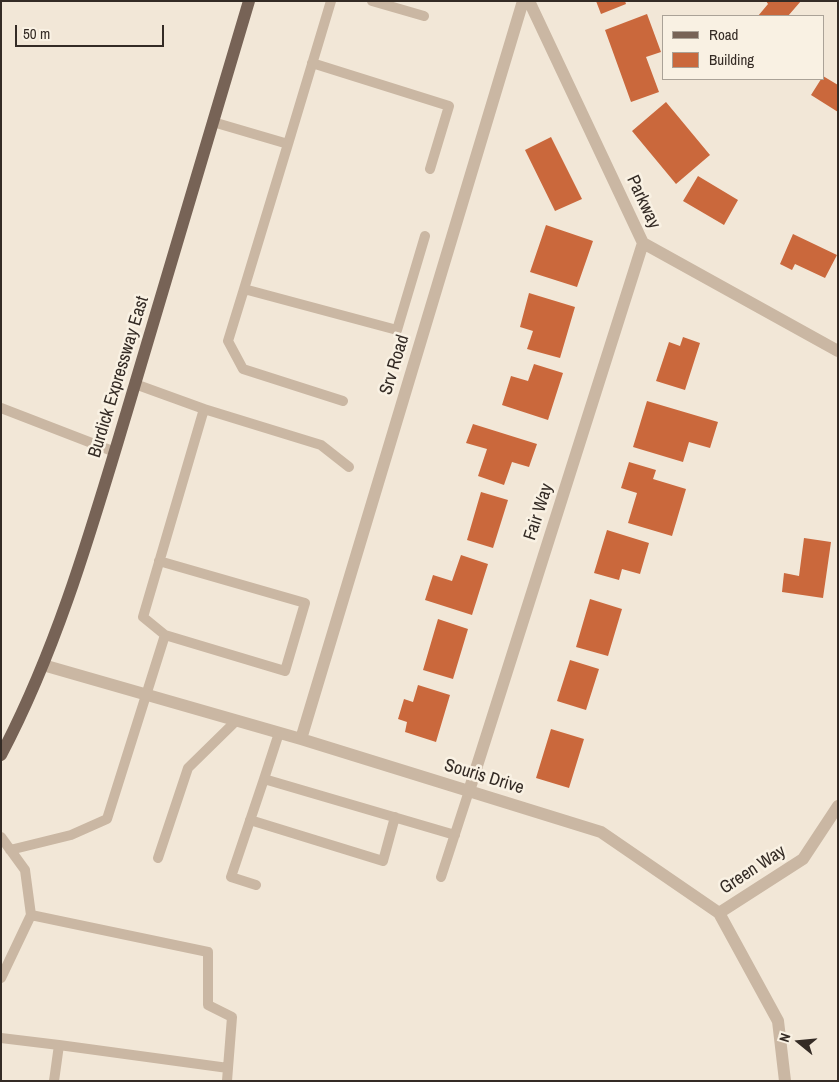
<!DOCTYPE html>
<style>
body{margin:0}
#map{position:relative;width:839px;height:1082px;overflow:hidden;background:#f2e7d7;font-family:"Archivo Narrow",sans-serif}
canvas{display:block}
.frame{position:absolute;inset:0;border:2px solid #342b25;pointer-events:none}
.legend{position:absolute;left:662px;top:15px;width:162px;height:65px;box-sizing:border-box;background:#f9f1e3;border:1px solid #aaa297;margin:0;padding:6px 9px;list-style:none;font-size:15px;color:#342b25}
.legend li{display:flex;align-items:center;gap:10px;height:25px}
.legend b{width:25px;border:1px solid #aaa297}
.north{position:absolute;left:774px;top:1017px;width:50px;height:50px;-webkit-text-stroke:4px #f9f1e3;paint-order:stroke;rotate:287deg;font-size:14px;font-weight:700;line-height:20px;text-align:center;color:#342b25}
.north::after{content:'';display:block;margin:auto;width:18px;height:22px;background:#342b25;clip-path:polygon(50% 0,100% 100%,50% 72%,0 100%)}
.scale{position:absolute;left:15px;top:25px;width:149px;height:22px;box-sizing:border-box;border:2px solid #342b25;border-top:0;padding-left:6px;font-size:15px;line-height:18px;white-space:nowrap;color:#342b25;-webkit-text-stroke:4px #f9f1e3;paint-order:stroke}
</style>
<div id="map">
<canvas width="839" height="1082"></canvas>
<div class="frame"></div>
<ul class="legend">
<li><b style="height:6px;background:#776356"></b>Road</li>
<li><b style="height:14px;background:#ca683c"></b>Building</li>
</ul>
<div class="north">N</div>
<div class="scale">50 m</div>
</div>
<script>
const ctx = document.querySelector('canvas').getContext('2d');
ctx.lineJoin = 'round';
function fillPath(path, color) {
  ctx.fillStyle = color;
  ctx.fill(path, 'evenodd');
}
function trace(path, color, width, dash) {
  ctx.strokeStyle = color;
  ctx.lineWidth = width;
  ctx.lineCap = dash ? 'butt' : 'round';
  ctx.setLineDash(dash || []);
  ctx.stroke(path);
}
function drawText(font, color, halo, rows, align = 'center') {
  ctx.font = font + ' "Archivo Narrow",sans-serif';
  ctx.lineWidth = 5;
  ctx.setLineDash([]);
  ctx.textBaseline = 'middle';
  ctx.strokeStyle = halo;
  ctx.fillStyle = color;
  for (const [text, x, y, turn = 0] of rows) {
    ctx.save();
    ctx.translate(x, y);
    ctx.rotate((+turn || 0) * Math.PI / 180);
    ctx.textAlign = isNaN(turn) ? turn : align;
    if (halo) ctx.strokeText(text, 0, 0);
    ctx.fillText(text, 0, 0);
    ctx.restore();
  }
}
const building = new Path2D(`
 M596 1H625L626 4 601 14Z
 M766 1H801L788 16H758L768 4Z
 M647 14 661 52 646 57 659 92 631 102 605 30Z
 M823 76 838 85V112L811 95Z
 M666 102 710 155 676 184 632 131Z
 M551 137 582 199 555 211 525 150Z
 M698 176 738 200 724 225 683 201Z
 M546 225 593 241 577 287 530 272Z
 M793 234 837 255 825 278 795 264 792 270 780 264Z
 M529 293 575 307 560 358 527 349 533 331 520 327Z
 M683 337 700 343 685 390 656 381 669 342 680 346Z
 M534 364 563 373 548 420 502 405 511 376 528 381Z
 M647 401 718 422 710 448 689 442 683 462 633 447Z
 M473 424 537 444 529 467 512 462 504 485 478 476 487 449 466 443Z
 M629 462 656 470 653 479 686 489 672 536 628 523 637 493 621 488Z
 M481 492 508 500 493 548 467 540Z
 M607 530 649 543 640 574 622 569 619 580 594 573Z
 M804 538 831 542 823 598 782 592 784 573 799 576Z
 M461 555 488 564 472 615 425 600 433 575 452 581Z
 M590 599 622 609 608 656 576 647Z
 M438 619 468 629 453 679 423 670Z
 M570 660 599 669 586 710 557 701Z
 M418 685 450 695 436 742 405 732 407 722 398 719 404 699 413 702Z
 M551 729 584 739 569 788 536 778Z`);
const lane = new Path2D(`
 M372 1 424 16
 M312 63 449 106 430 169
 M213 122 288 144 244 289 397 330 425 236
 M288 144 331 1
 M244 289 228 341 243 369 343 401
 M1 408 115 452
 M204 409 321 445 349 467
 M159 561 305 603 285 671 165 635
 M264 779 279 733
 M250 820 383 861 395 817
 M1 837 25 870 31 915 1 978
 M10 850 71 835 107 819 165 635 143 617 204 409 135 384
 M158 858 188 768 237 720
 M441 877 469 791
 M256 885 231 877 264 779 455 835
 M31 915 208 952V1005L232 1017 228 1068 59 1045 54 1081
 M1 1038 59 1045
 M227 1081 228 1068`);
const street = new Path2D(`
 M529 1 643 243 838 351
 M43 665 301 739 601 832 719 913 778 1021 785 1081
 M301 739 523 1
 M469 791 643 243
 M719 913 803 859 838 806`);
const primary = new Path2D(`
 M1 755C58 647 92 527 127 411 168 274 208 138 249 1`);
const streetNames = [
 ["Parkway",643,202,65],
 ["Srv Road",395,365,-73],
 ["Burdick Expressway East",119,377,-73],
 ["Fair Way",539,512,-72],
 ["Souris Drive",484,777,17],
 ["Green Way",753,870,-33]
];
fillPath(building, '#ca683c');
trace(lane, '#cab7a3', 10);
trace(street, '#cab7a3', 12);
trace(primary, '#776356', 12);
drawText('18px', '#342b25', '#f9f1e3', streetNames);
</script>
